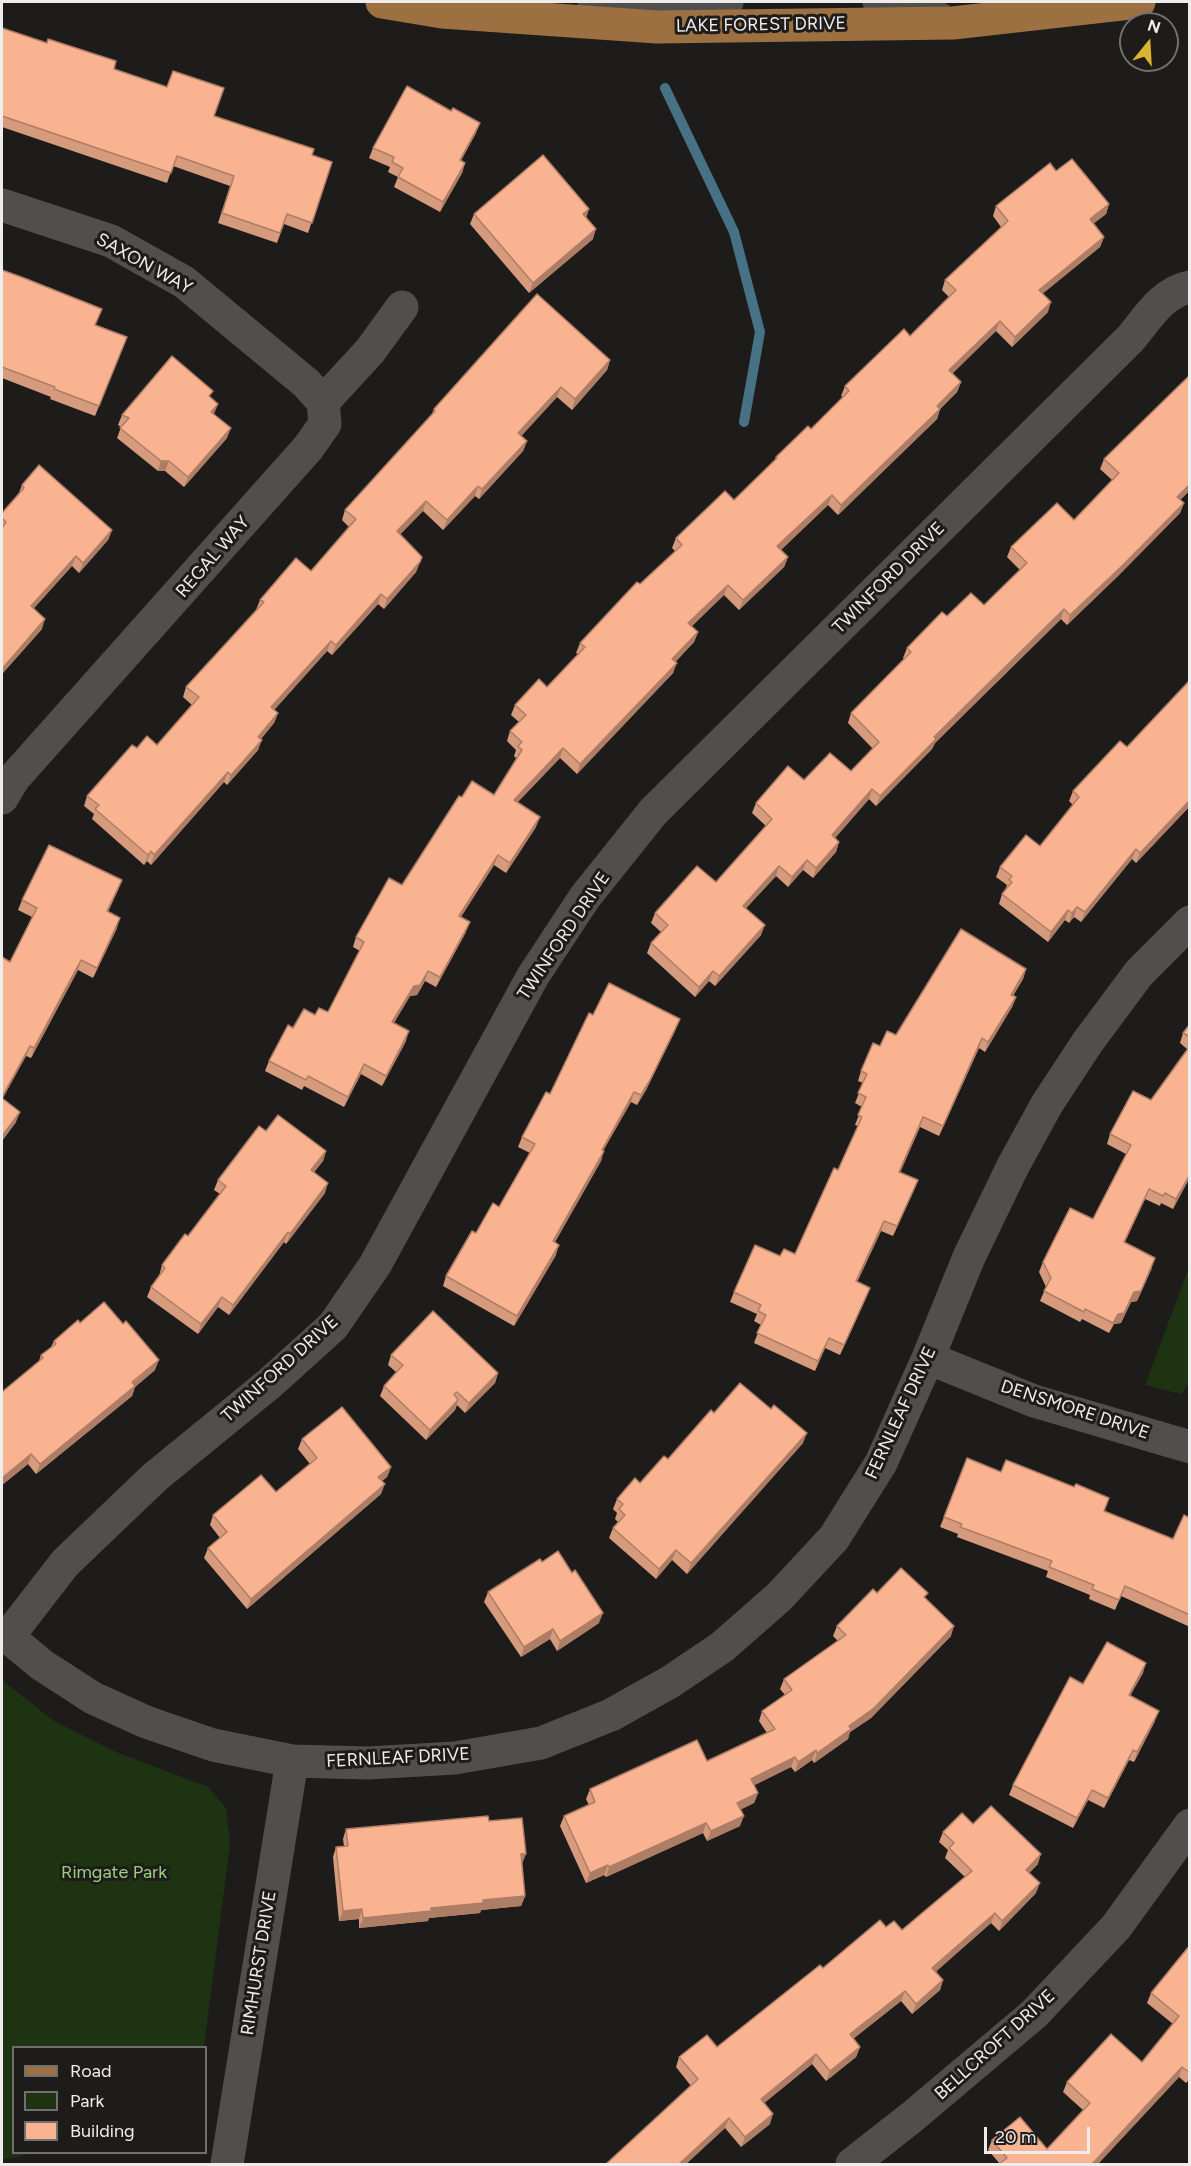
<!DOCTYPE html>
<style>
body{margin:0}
#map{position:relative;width:1191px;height:2166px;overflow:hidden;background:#1d1c1a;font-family:Figtree,sans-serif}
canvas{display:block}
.frame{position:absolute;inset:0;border:3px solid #eeedec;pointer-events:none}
.legend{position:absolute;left:12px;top:2046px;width:195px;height:108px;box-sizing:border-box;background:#1d1c1a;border:2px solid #71706e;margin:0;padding:8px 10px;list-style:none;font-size:18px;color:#eeedec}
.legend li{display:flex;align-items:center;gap:12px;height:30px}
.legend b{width:30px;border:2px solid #71706e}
.north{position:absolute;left:1119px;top:12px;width:60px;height:60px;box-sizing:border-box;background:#1d1c1a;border:2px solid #71706e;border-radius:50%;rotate:18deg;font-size:16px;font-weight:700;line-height:24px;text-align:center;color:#eeedec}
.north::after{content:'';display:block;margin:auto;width:21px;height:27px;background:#dab333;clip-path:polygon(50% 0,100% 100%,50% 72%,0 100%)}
.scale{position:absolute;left:984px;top:2127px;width:106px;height:27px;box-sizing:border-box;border:3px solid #eeedec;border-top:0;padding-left:8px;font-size:18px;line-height:21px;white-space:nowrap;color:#eeedec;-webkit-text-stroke:4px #1d1c1a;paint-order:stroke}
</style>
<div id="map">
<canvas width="1191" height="2166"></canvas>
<div class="frame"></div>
<ul class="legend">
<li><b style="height:8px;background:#9c7041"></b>Road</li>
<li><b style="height:16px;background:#1d3311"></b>Park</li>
<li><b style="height:16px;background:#f9b391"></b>Building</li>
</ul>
<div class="north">N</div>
<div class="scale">20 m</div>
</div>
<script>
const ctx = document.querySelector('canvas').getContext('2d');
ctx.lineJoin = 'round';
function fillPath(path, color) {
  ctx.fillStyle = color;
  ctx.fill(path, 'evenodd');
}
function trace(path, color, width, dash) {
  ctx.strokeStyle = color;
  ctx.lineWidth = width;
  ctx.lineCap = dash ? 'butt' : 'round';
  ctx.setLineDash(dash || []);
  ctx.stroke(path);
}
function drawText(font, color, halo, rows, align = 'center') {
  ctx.font = font + ' Figtree,sans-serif';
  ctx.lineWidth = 6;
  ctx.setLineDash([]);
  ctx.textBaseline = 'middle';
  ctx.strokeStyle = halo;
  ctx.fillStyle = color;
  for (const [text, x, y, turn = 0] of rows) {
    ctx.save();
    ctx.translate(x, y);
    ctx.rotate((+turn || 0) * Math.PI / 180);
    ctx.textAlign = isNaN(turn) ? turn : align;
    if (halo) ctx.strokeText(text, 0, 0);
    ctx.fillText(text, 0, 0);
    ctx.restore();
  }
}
const green = new Path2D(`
 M1189 1267V1383L1181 1394 1145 1385Z
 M2 1680 54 1721 116 1752 208 1787 226 1808 230 1844 204 2047 14 2048V2152L33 2153 2 2160Z`);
const stream = new Path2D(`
 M665 88 734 232 760 332 744 422`);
const minor = new Path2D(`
 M879 2 940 19
 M592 12 724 3 727 2
 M2 205 111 241 184 282 306 383 323 402
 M2 798 14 778 308 448 325 424 323 402 370 351 402 307
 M928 1358 1034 1401 1190 1447
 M2 1632 42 1665 93 1698 146 1722 213 1745 292 1761 368 1763 455 1758 541 1743 611 1715 670 1682 722 1647 779 1597 834 1538 881 1463 928 1358 969 1257 1013 1166 1047 1104 1087 1043 1139 973 1190 922
 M7 1638 65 1563 155 1477 270 1383 333 1326 375 1265 533 976 585 897 653 812 1130 339C1147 319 1162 292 1190 287
 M227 2164 292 1761
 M852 2164 912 2117 1034 2014 1116 1927 1190 1825`);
const major = new Path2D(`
 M382 2 442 12 657 27 953 23 1139 2`);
const wall = new Path2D(`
 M2 28 114 69 214 116 312 155 332 162 308 233 284 224 277 243 218 223 230 186 173 166 167 183 2 127Z
 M476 133 461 160 465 163 462 173 440 212 394 187 398 177 388 172 390 167 369 158 373 148Z
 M1056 171 1109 204 1106 214 1093 224 1104 237 1100 247 1043 293 1048 312 1012 347 996 331 952 373 961 382 957 392 940 409 937 419 838 515 828 505 781 550 788 557 784 567 739 610 724 595 692 626 698 632 694 642 675 662 673 673 577 774 560 758 517 803 536 827 506 873 494 865 461 917 466 932 436 987 425 981 417 995 410 996 394 1023 406 1041 382 1086 361 1074 344 1107 304 1086 302 1090 265 1071 269 1061 293 1028 315 1015 328 1012 360 951 353 947 356 937 402 885 462 797 494 795 517 759 514 756 516 750 507 741 510 731 519 722 511 715 515 705 547 687 578 654 576 653 580 643 675 551 672 548 676 538 734 500 774 462 776 457 811 429 843 397 841 396 845 386 910 336 949 297 942 290 945 280 1001 227 993 216 996 206Z
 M474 214 586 218 593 239 529 293 470 224Z
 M2 270 96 325 127 337 95 416 50 399 51 397 2 378Z
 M610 360 607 370 572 410 557 397 521 436 527 441 523 451 479 499 475 496 443 530 423 511 400 534 422 557 416 572 384 609 378 604 332 655 327 651 274 710 278 713 274 723 261 739 258 750 227 785 224 782 151 865 147 861 144 865 92 819 94 814 84 806 87 796 137 748 157 745 192 705 183 697 186 687 256 610 260 600 311 571 349 527 342 520 345 510 431 416 434 409Z
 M1190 375V490L1180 500 1184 503 1180 513 1118 576 1067 625 1061 619 935 743 932 749 876 806 869 799 835 838 839 842 836 852 813 878 803 870 788 887 776 876 746 908 761 935 715 986 709 981 695 997 647 953 651 943 661 932 651 923 655 913 716 882 766 826 752 813 756 803 804 780 851 771 873 749 848 723 851 713 904 659 903 658 907 648 947 616 984 605 1020 570 1007 557 1011 547 1074 520 1112 480 1100 469 1104 459Z
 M211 398 214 414 227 438 184 487 165 471H158L117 438 121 427 118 425 122 415Z
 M22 485 112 530 108 540 79 573 72 566 34 608 42 629 2 674V513L18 495Z
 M1073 791 1190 806 1136 863 1132 859 1081 922 1074 917 1069 923 1065 920 1048 942 999 904 1002 894 1005 890 1007 885 996 877 1000 867 1040 846 1073 805 1069 801Z
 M122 880 118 890 108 912 117 928 93 978 78 970 31 1058 26 1056 2 1098 16 1122 2 1141V957L10 962 32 917 18 910 22 900Z
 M1026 969 1023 979 1013 996 1016 997 1012 1007 985 1052 979 1048 939 1136 920 1127 900 1172 914 1190 893 1236 881 1231 857 1282 866 1298 840 1355 825 1348 815 1371 754 1343 761 1325 754 1321 757 1314 730 1302 734 1292 780 1256 795 1254 838 1170 858 1126 855 1125 862 1107 855 1103 863 1083 858 1081 861 1071 880 1046 896 1035Z
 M593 1015 676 1029 646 1090 637 1105 631 1102 603 1150 601 1161 555 1242 556 1255 514 1326 443 1286 446 1276 476 1233 499 1207 530 1153 518 1147 522 1137 550 1094Z
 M1190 1024V1177L1173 1209 1161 1203 1160 1206 1145 1199 1125 1242 1152 1268 1137 1301 1131 1302 1121 1323 1114 1324 1109 1333 1082 1319 1080 1322 1040 1301 1046 1287 1039 1272 1043 1262 1093 1219 1126 1154 1107 1144 1110 1134 1151 1100 1187 1049 1180 1043 1183 1033Z
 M266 1131 326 1151 323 1161 314 1172 325 1193 286 1244 284 1242 229 1315 218 1307 198 1334 147 1297 151 1287 159 1276 162 1265 188 1236 220 1194 214 1190 218 1180Z
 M80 1323 155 1370 135 1387 132 1396 36 1474 28 1464 2 1485V1392L39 1361 41 1355 51 1347 54 1341Z
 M391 1355 498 1373 495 1383 465 1413 457 1405 455 1410 426 1440 380 1396 384 1386 396 1372 388 1365Z
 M714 1413 803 1443 687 1574 672 1560 656 1579 609 1538 613 1528 618 1522 615 1519 617 1513 613 1509 617 1499 640 1483 668 1459Z
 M302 1439 391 1467 387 1477 382 1481 381 1494 247 1609 204 1558 208 1548 220 1538 210 1525 213 1515 276 1492 310 1464 298 1449Z
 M1104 1511 1173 1539 1190 1518V1627L1121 1596 1115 1610 1089 1599 1090 1595 1046 1577 1048 1571 957 1537 958 1534 940 1527 944 1517Z
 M542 1562 599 1623 557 1651 550 1639 521 1657 484 1602 488 1592Z
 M877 1593 926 1598 951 1636 871 1718 850 1732 848 1739 814 1763 812 1760 795 1772 791 1767 754 1785 758 1793 754 1803 741 1809 740 1826 707 1841 703 1833 606 1877 604 1875 586 1883 560 1826 564 1816 589 1805 586 1799 590 1789 707 1761 767 1733 759 1721 762 1711 785 1695 780 1689 784 1679 838 1641 833 1636 837 1626Z
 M1143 1673 1130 1695 1155 1721 1134 1762 1129 1760 1104 1808 1088 1800 1073 1828 1009 1795 1013 1785 1083 1684Z
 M489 1821 522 1864 525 1896 521 1906 481 1910 480 1913 429 1918 428 1921 359 1928V1919L339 1921 333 1857 336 1847 344 1846 343 1839 346 1829Z
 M973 1824 1038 1864 1029 1873 1036 1893 999 1931 991 1923 936 1971 943 1980 940 1990 912 2014 901 2001 853 2039 860 2047 856 2057 826 2081 812 2064 764 2103 770 2124 741 2147 725 2128 686 2164H606L691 2086 676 2067 679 2057 717 2047 823 1968 886 1927 902 1930 965 1877 945 1858 948 1850 939 1842 943 1832Z
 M1190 1945V2079L1186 2083 1179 2077 1098 2164H1000L988 2150 992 2140 1047 2149 1083 2110 1063 2092 1067 2082 1142 2062 1173 2024 1147 2003 1151 1993Z`);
const shadedWall = new Path2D(`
 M480 123 476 133 456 170 460 160Z
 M465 163 462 173 440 212 443 202Z
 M1109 204 1106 214 1086 229 1090 219Z
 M589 209 586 219 583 214Z
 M596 229 593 239 529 293 533 283Z
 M1104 237 1100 247 1035 300 1039 290Z
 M1051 302 1048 312 1012 347 1015 337Z
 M1000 321 996 331 946 380 949 370Z
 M610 360 607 370 572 410 575 399Z
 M961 382 957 392 933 416 937 406Z
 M561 387 557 397 515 443 518 433Z
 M218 404 214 414 211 412Z
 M940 409 937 419 838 515 841 505Z
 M231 428 227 438 184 487 188 477Z
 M527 441 523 451 479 499 482 489Z
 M161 461H169L165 471H158Z
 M1190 484V490L1173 507 1177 497Z
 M478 486 475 496 443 530 447 520Z
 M832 495 828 505 774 556 777 546Z
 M426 501 423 511 394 541 397 531Z
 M1184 503 1180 513 1118 576 1067 625 1070 615Z
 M112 530 108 540 79 573 83 563Z
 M76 556 72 566 27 616 31 606Z
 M422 557 416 572 384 609 387 599Z
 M788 557 784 567 739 610 743 600Z
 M728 585 724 595 684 633 688 623Z
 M381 594 378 604 332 655 336 645Z
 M1064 609 1061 619 935 743 932 749 876 806 880 796 934 737Z
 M45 619 42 629 2 674V669Z
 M698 632 694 642 669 669 672 659Z
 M331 641 327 651 268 717 271 707Z
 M677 663 673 673 577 774 580 764Z
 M278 713 274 723 254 747 258 737Z
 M262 740 258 750 227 785 231 775Z
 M563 748 560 758 510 810 514 800Z
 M228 772 224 782 151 865 154 855Z
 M872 789 869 799 829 845 832 835Z
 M1190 800V806L1136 863 1140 853Z
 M540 817 536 827 506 873 510 863Z
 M839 842 836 852 813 878 816 868Z
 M1136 849 1132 859 1081 922 1085 912Z
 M151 851 147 861 144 865 148 855Z
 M498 855 494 865 455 926 459 916Z
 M807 860 803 870 788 887 792 877Z
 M779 866 776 876 739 916 743 906Z
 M122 880 118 890 103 921 107 911Z
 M1077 907 1074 917 1069 923 1072 913Z
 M1068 910 1065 920 1048 942 1051 932Z
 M120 918 117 928 93 978 97 968Z
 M470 922 466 932 436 987 440 977Z
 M765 925 761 935 715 986 719 976Z
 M81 960 78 970 31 1058 34 1048Z
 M1026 969 1023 979 1007 1005 1011 995Z
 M428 971 425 981 417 995 410 996 388 1032 392 1022 414 986Z
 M713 971 709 981 695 997 699 987Z
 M1016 997 1012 1007 985 1052 988 1042Z
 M680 1019 676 1029 646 1090 637 1105 641 1095Z
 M409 1031 406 1041 382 1086 386 1076Z
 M982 1038 979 1048 939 1136 943 1126Z
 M30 1046 26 1056 2 1100V1097Z
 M364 1064 361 1074 344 1107 348 1097Z
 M634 1092 631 1102 598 1160 602 1150Z
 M20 1112 16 1122 2 1141V1136Z
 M923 1117 920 1127 896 1182 899 1172Z
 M326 1151 323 1161 308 1180 311 1170Z
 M604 1151 601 1161 550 1251 553 1241Z
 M1190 1174V1177L1173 1209 1176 1199Z
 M918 1180 914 1190 893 1236 897 1226Z
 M328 1183 325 1193 286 1244 290 1234Z
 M1149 1189 1145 1199 1120 1252 1124 1242Z
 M884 1221 881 1231 853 1291 856 1281Z
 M288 1232 284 1242 229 1315 233 1305Z
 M559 1245 556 1255 514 1326 517 1316Z
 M1155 1258 1137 1301 1131 1302 1121 1323 1114 1324 1109 1333 1118 1314 1134 1292Z
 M870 1288 866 1298 840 1355 844 1345Z
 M222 1297 218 1307 198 1334 201 1324Z
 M829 1338 825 1348 815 1371 818 1361Z
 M159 1360 155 1370 135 1387 132 1396 36 1474 40 1464Z
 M498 1373 495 1383 465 1413 469 1403Z
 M458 1400 455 1410 426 1440 430 1430Z
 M807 1433 803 1443 687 1574 691 1563Z
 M31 1454 28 1464 2 1485V1478Z
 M391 1467 387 1477 375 1487 378 1477Z
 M385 1484 381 1494 247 1609 251 1599Z
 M676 1550 672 1560 656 1579 659 1569Z
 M603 1613 599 1623 557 1651 560 1641Z
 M954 1626 951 1636 871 1718 850 1732 848 1739 814 1763 817 1753 849 1726Z
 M553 1629 550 1639 521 1657 524 1647Z
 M1146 1663 1143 1673 1125 1705 1129 1695Z
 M1159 1711 1155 1721 1134 1762 1137 1752Z
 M816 1750 812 1760 795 1772 798 1762Z
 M1133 1750 1129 1760 1104 1808 1108 1798Z
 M795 1757 791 1767 747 1789 751 1779Z
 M1092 1790 1088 1800 1073 1828 1077 1818Z
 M758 1793 754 1803 734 1813 737 1803Z
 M744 1816 740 1826 707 1841 711 1831Z
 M706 1823 703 1833 606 1877 609 1867Z
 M521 1854H526L522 1864H517Z
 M1041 1854 1038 1864 1022 1880 1026 1870Z
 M608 1865 604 1875 586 1883 590 1873Z
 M1040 1883 1036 1893 999 1931 1002 1921Z
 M525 1896 521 1906 481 1910 480 1913 429 1918 428 1921 359 1928 363 1918 483 1900Z
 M362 1909 359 1919 339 1921 343 1911Z
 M995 1913 991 1923 929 1978 932 1968Z
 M943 1980 940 1990 912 2014 916 2004Z
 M905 1991 901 2001 846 2044 850 2034Z
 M860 2047 856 2057 826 2081 830 2071Z
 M816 2054 812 2064 757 2109 761 2099Z
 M1182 2067 1179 2077 1098 2164H1092Z
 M773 2114 770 2124 741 2147 745 2137Z
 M729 2118 725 2128 686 2164H679Z`);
const building = new Path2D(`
 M2 28 47 43 48 39 116 61 114 69 167 87 173 71 224 88 214 116 314 149 312 155 332 162 312 223 287 214 280 233 222 213 234 176 177 156 171 173 2 116Z
 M407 86 451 111 453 108 480 123 460 160 465 163 443 202 398 177 403 168 392 162 394 157 373 148Z
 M543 155 589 209 583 214 596 229 533 283 474 214Z
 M1072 159 1109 204 1090 219 1104 237 1039 290 1051 302 1015 337 1000 321 949 370 961 382 937 406 940 409 841 505 832 495 777 546 788 557 743 600 728 585 688 623 698 632 672 659 677 663 580 764 563 748 514 800 540 817 510 863 498 855 459 916 470 922 440 977 428 971 420 985 414 986 392 1022 409 1031 386 1076 364 1064 348 1097 308 1076 306 1080 269 1061 288 1025 293 1028 304 1009 315 1015 319 1008 328 1012 364 942 356 937 389 878 402 885 459 796 462 797 472 781 494 795 522 750 518 746 522 742 510 731 526 715 515 705 539 679 547 687 585 647 580 643 637 582 640 584 682 545 676 538 725 491 734 500 777 458 776 457 808 426 811 429 849 391 845 386 904 329 910 336 956 290 945 280 1008 221 996 206 1050 163 1056 171Z
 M2 270 24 278 102 309 95 325 127 337 99 406 54 389 55 387 2 367Z
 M537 294 610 360 575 399 561 387 518 433 527 441 482 489 478 486 447 520 426 501 397 531 422 557 420 562 387 599 381 594 336 645 331 641 271 707 278 713 258 737 262 740 231 775 228 772 154 855 151 851 148 855 95 809 99 805 87 796 132 745 137 748 147 736 157 745 199 697 186 687 264 602 260 600 296 558 311 571 356 519 345 510 435 411 434 409Z
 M172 356 213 391 209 396 218 404 211 412 231 428 188 477 169 461H161L120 428 129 418 122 415Z
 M1190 375V484L1177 497 1184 503 1122 566 1070 615 1064 609 934 737 936 739 880 796 872 789 832 835 839 842 816 868 807 860 792 877 779 866 743 906 765 925 719 976 713 971 699 987 651 943 668 925 655 913 697 866 716 882 772 819 756 803 788 766 804 780 830 753 851 771 879 742 851 713 911 652 907 648 942 612 947 616 971 593 984 605 1027 563 1011 547 1057 503 1074 520 1119 473 1104 459Z
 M39 465 112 530 83 563 76 556 31 606 45 619 2 669V528L6 522 2 518V513L24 488 22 485Z
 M1190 680V800L1140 853 1136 849 1085 912 1077 907 1072 913 1068 910 1051 932 1002 894 1012 882 1009 880 1012 876 1000 867 1026 835 1040 846 1079 797 1073 791 1120 741 1127 747Z
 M49 845 122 880 107 911 120 918 97 968 81 960 34 1048 30 1046 2 1097V957L10 962 37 908 22 900Z
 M961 929 1026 969 1011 995 1016 997 988 1042 982 1038 943 1126 923 1117 899 1172 918 1180 897 1226 884 1221 856 1281 870 1288 844 1345 829 1338 818 1361 757 1333 766 1315 758 1311 761 1305 734 1292 755 1245 780 1256 784 1249 795 1254 834 1168 838 1170 862 1117 858 1115 866 1097 858 1093 867 1074 861 1071 873 1043 880 1046 887 1031 896 1035Z
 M609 983 680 1019 650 1080 641 1095 634 1092 602 1150 604 1151 553 1241 559 1245 517 1316 446 1276 472 1231 476 1233 493 1203 499 1207 535 1144 522 1137 546 1092 550 1094 589 1013 593 1015Z
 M1190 1024V1037L1183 1033Z
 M1190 1046V1174L1176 1199 1165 1193 1163 1196 1149 1189 1124 1242 1155 1258 1141 1291 1134 1292 1124 1313 1118 1314 1113 1323 1085 1309 1084 1312 1044 1291 1051 1278 1043 1262 1070 1208 1093 1219 1131 1145 1110 1134 1133 1091 1151 1100Z
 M2 1098 20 1112 2 1136Z
 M278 1115 326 1151 311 1170 328 1183 290 1234 288 1232 233 1305 222 1297 201 1324 151 1287 165 1268 162 1265 185 1234 188 1236 226 1186 218 1180 259 1126 266 1131Z
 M104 1302 123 1324 126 1321 159 1360 132 1382 135 1386 40 1464 31 1454 2 1478V1392L43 1358 41 1355 56 1344 54 1341 78 1320 80 1323Z
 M433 1311 498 1373 469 1403 457 1392 454 1394 458 1400 430 1430 384 1386 403 1365 391 1355Z
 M740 1383 771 1409 774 1405 807 1433 691 1563 676 1550 659 1569 613 1528 625 1515 619 1509 623 1504 617 1499 635 1478 640 1483 664 1456 668 1459 711 1410 714 1413Z
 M342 1407 391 1467 378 1477 385 1484 251 1599 208 1548 227 1532 213 1515 261 1475 276 1492 317 1458 302 1439Z
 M967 1458 1001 1472 1006 1460 1074 1487 1076 1484 1109 1498 1104 1511 1173 1539 1184 1515 1190 1518V1615L1125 1586 1119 1600 1092 1589 1094 1585 1049 1567 1052 1561 960 1527 962 1524 944 1517Z
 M558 1551 572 1573 575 1570 603 1613 560 1641 553 1629 524 1647 488 1592 540 1559 542 1562Z
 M901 1568 928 1593 924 1597 954 1626 874 1708 849 1726 851 1729 817 1753 816 1750 798 1762 795 1757 751 1779 758 1793 737 1803 744 1816 711 1831 706 1823 609 1867 608 1865 590 1873 564 1816 595 1802 590 1789 697 1740 707 1761 775 1729 762 1711 792 1690 784 1679 846 1635 837 1626 873 1589 877 1593Z
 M1107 1642 1146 1663 1129 1695 1159 1711 1137 1752 1133 1750 1108 1798 1092 1790 1077 1818 1013 1785 1070 1677 1083 1684Z
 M991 1806 1041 1854 1026 1870 1040 1883 1002 1921 995 1913 932 1968 943 1980 916 2004 905 1991 850 2034 860 2047 830 2071 816 2054 761 2099 773 2114 745 2137 729 2118 679 2164H606L698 2079 679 2057 707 2035 717 2047 820 1965 823 1968 880 1920 886 1927 894 1921 902 1930 972 1871 949 1848 954 1843 943 1832 962 1813 973 1824Z
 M488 1816 489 1821 522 1818 526 1854H521L525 1896 483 1900V1903L431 1908V1911L363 1918 362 1909 343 1911 336 1847 348 1846 346 1829Z
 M1190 1945V2073L1182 2067 1092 2164H999L1007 2158 992 2140 1020 2117 1047 2149 1090 2103 1067 2082 1111 2034 1142 2062 1179 2016 1151 1993Z`);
const streetNames = [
 ["LAKE FOREST DRIVE",761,25,-1],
 ["SAXON WAY",144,264,29],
 ["REGAL WAY",213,557,-49],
 ["TWINFORD DRIVE",889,578,-45],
 ["TWINFORD DRIVE",564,936,-56],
 ["TWINFORD DRIVE",280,1369,-42],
 ["DENSMORE DRIVE",1075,1410,18],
 ["FERNLEAF DRIVE",901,1413,-65],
 ["FERNLEAF DRIVE",398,1758,-3],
 ["RIMHURST DRIVE",259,1963,-81],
 ["BELLCROFT DRIVE",995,2045,-42]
];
const parkNames = [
 ["Rimgate Park",114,1873]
];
fillPath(green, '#1d3311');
trace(stream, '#477185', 10);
trace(minor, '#504f4c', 33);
trace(major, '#9c7041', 33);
fillPath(wall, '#d69a7d');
fillPath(shadedWall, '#ae7d66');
fillPath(building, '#f9b391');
trace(building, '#ae7d66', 1.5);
drawText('18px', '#eeedec', '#1d1c1a', streetNames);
drawText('18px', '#9ad07e', '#1d1c1a', parkNames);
</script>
